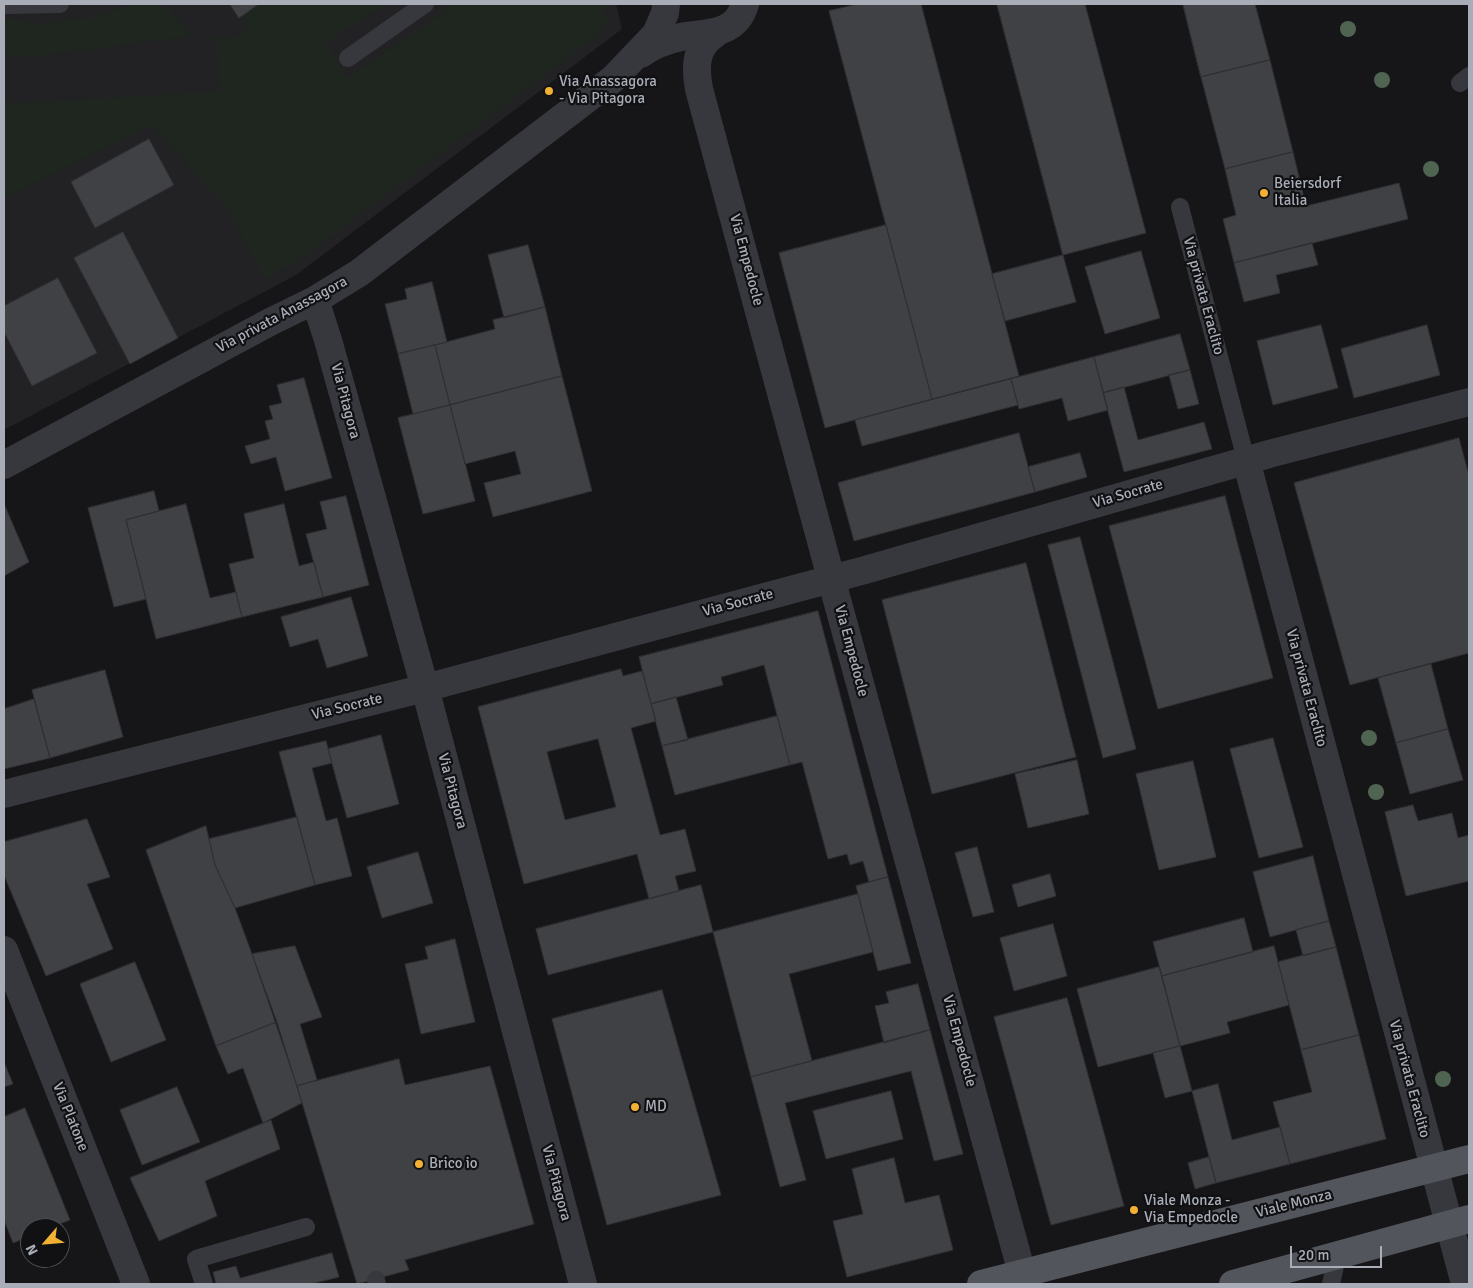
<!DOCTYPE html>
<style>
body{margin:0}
#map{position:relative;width:1473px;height:1288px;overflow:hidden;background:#161618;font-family:Signika,sans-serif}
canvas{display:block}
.frame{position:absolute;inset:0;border:5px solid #a8adb8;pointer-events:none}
.north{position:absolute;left:20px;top:1218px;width:50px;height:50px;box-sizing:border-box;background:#111113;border:1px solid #4d4f55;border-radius:50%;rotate:243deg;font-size:14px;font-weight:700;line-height:20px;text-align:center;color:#a8adb8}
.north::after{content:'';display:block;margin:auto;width:18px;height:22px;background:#f2b134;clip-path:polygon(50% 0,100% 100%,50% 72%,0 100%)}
.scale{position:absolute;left:1290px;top:1246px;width:92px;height:22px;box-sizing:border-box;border:2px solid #a8adb8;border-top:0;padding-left:6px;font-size:15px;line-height:18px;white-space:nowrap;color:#a8adb8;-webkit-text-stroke:4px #111113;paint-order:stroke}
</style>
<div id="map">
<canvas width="1473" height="1288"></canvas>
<div class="frame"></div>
<div class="north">N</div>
<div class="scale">20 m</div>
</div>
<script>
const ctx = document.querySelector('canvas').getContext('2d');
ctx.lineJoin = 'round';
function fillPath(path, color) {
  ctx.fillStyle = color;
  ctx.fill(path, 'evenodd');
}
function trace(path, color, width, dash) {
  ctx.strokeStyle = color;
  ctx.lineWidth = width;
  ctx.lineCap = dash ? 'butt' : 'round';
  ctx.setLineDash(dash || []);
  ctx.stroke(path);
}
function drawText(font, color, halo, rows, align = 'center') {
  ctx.font = font + ' Signika,sans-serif';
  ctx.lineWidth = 4.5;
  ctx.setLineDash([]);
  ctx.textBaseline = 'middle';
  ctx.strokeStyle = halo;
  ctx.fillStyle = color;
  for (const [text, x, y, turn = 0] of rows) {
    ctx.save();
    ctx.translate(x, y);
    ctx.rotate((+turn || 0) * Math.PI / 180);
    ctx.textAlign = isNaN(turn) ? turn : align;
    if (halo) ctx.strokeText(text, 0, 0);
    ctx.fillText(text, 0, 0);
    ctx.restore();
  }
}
const built = new Path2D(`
 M4 4H616L622 29 296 275 4 430Z`);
const green = new Path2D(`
 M133 4H166L191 36 44 55 4 56V17L42 24 99 16Z
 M259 4H385L326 43 347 78 457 4H603L608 26 298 262 265 279 226 206 151 125 4 198V104L220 91 216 37 233 38 251 26 239 18Z`);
const building = new Path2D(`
 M230 4H259L239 18Z
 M858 4H921L1019 376 932 399 829 11Z
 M997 4H1085L1146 233 1063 255Z
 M1183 4H1255L1270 60 1201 77Z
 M1270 60 1293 152 1225 169 1201 77Z
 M149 139 174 185 95 228 71 182Z
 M1293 152 1306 206 1399 183 1408 219 1234 263 1223 219 1236 215 1225 169Z
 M886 225 932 399 825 428 779 253Z
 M123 232 178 338 130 364 74 258Z
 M1312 243 1318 265 1276 275 1280 293 1244 302 1234 263Z
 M528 245 545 307 504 318 488 255Z
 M1141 251 1160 318 1105 334 1085 267Z
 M1063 255 1076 302 1005 321 992 274Z
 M58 278 97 353 32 386 4 332V306Z
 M432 282 447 342 398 354 385 304 407 299 405 289Z
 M545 307 562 376 450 405 435 345 495 329 493 320Z
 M1321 325 1338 388 1273 405 1257 341Z
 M1427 325 1440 375 1354 398 1341 349Z
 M1180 334 1190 370 1103 393 1094 357Z
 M435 345 450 405 413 414 398 354Z
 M1094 357 1108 410 1068 421 1062 398 1019 409 1011 379Z
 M1190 370 1199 404 1178 409 1169 375Z
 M562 376 592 491 493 517 484 483 521 474 515 451 465 464 450 405Z
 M304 378 332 478 285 491 276 457 251 464 245 446 270 439 265 421 273 419 269 406 282 403 277 385Z
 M1011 379 1018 405 862 446 855 420Z
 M1124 387 1138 440 1204 422 1212 449 1124 472 1103 393Z
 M450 405 475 501 423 514 398 418Z
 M1019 433 1035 492 854 541 838 483Z
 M1459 438 1469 476V653L1350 685 1294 483Z
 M1080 453 1087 477 1035 492 1028 467Z
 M154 491 159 511 126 520 146 599 114 607 88 508Z
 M346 496 369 585 323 597 306 534 327 529 320 502Z
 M1225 496 1273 678 1158 709 1109 526Z
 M186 504 210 598 236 592 242 617 156 639 126 520Z
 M284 504 299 566 314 562 323 597 242 617 229 564 254 558 244 514Z
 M5 506 29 562 4 576V507Z
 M1080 537 1136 749 1103 758 1048 545Z
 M1026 563 1076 757 932 794 882 600Z
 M351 597 368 656 327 668 318 639 290 647 281 617Z
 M818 611 888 877 869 882 863 861 850 865 847 854 828 859 802 762 790 765 764 665 721 677 723 685 651 704 639 657Z
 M1431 664 1448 729 1396 743 1378 678Z
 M621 669 623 676 642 671 656 721 631 728 660 835 685 829 696 871 675 876 679 891 649 899 637 854 524 884 478 707ZM598 739 616 807 565 820 547 752Z
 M105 670 123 737 50 758 32 690Z
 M676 697 688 740 662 746 651 704Z
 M34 699 50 758 4 769V709Z
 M777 716 790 765 675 795 662 746Z
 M1448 729 1463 780 1410 794 1396 743Z
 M381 735 399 804 347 818 328 749Z
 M1273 738 1303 847 1259 858 1230 749Z
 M326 741 332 763 312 768 326 821 337 818 352 876 315 885 279 752Z
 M1077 760 1089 814 1028 828 1015 774Z
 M1193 761 1216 857 1159 870 1136 774Z
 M1413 805 1418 821 1452 813 1458 838 1469 835V881L1406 896 1385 812Z
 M297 817 315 885 235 908 215 865 209 839Z
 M87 819 110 877 87 884 113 949 46 976 4 875V842Z
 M206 826 215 865 235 908 277 1022 216 1046 146 850Z
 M977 847 994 912 973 917 955 853Z
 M418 852 433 903 382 918 367 867Z
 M1313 856 1329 921 1270 937 1253 872Z
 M1050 874 1056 896 1018 907 1012 885Z
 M888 877 911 963 878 971 856 886Z
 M701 885 713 932 548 975 536 929Z
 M858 894 873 952 789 974 812 1061 751 1077 713 932Z
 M1244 918 1253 952 1162 976 1153 942Z
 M1329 921 1336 947 1303 956 1296 930Z
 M1053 924 1067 976 1014 991 1000 938Z
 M455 939 475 1022 421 1034 405 964 428 959 425 947Z
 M295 946 322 1017 300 1024 317 1080 297 1086 252 954Z
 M1274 946 1289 1005 1227 1022 1230 1033 1180 1046 1162 976Z
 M1336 947 1359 1035 1301 1050 1278 962Z
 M135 962 166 1040 111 1062 80 984Z
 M1159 967 1180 1046 1098 1067 1077 989Z
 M918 984 930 1030 884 1043 875 1006 889 1003 886 992Z
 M662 990 721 1195 607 1225 552 1019Z
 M1067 998 1124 1206 1051 1225 994 1017Z
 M277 1022 302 1103 263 1123 243 1068 228 1074 216 1046Z
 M930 1030 963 1154 934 1161 911 1071 785 1103 806 1180 780 1187 751 1077Z
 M1359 1035 1386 1139 1290 1164 1273 1102 1312 1092 1301 1050Z
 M1180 1046 1192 1091 1165 1098 1153 1053Z
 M399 1059 405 1085 490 1066 534 1224 405 1260 409 1270 357 1284 297 1086Z
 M4 1062 13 1084 4 1087Z
 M1218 1084 1232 1140 1280 1127 1290 1164 1216 1183 1192 1091Z
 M177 1087 200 1142 142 1165 120 1110Z
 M891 1091 903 1139 826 1159 813 1111Z
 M25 1108 70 1220 49 1228H30V1236L13 1243 4 1220V1117Z
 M271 1120 280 1149 205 1181 217 1216 159 1241 130 1178Z
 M1209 1157 1216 1183 1195 1189 1188 1163Z
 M894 1158 905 1203 939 1195 953 1250 847 1277 833 1221 863 1214 852 1169Z
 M332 1253 339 1277 311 1284H216L213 1272 236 1266 240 1278Z`);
const lane = new Path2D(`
 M4 5 60 4
 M348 58 425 4
 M1460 83 1469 76
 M1180 207 1246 460
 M376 1280 377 1284
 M204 1284 196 1259 306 1227
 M1331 1284 1337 1257`);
const street = new Path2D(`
 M715 34C695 47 695 67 699 89L831 578 1022 1273
 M641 54C653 45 667 40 681 37 707 32 736 36 745 4
 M315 300 328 340 425 688 583 1284
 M1246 460 1465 1284
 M4 465 270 322 315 300 359 273 613 79 656 34 665 13 666 4
 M4 794 425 688 865 570 1269 454 1469 402
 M4 950 136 1284`);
const primary = new Path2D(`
 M981 1284 1469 1159
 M1233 1284 1469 1219`);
const trees = [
 [1348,29],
 [1382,80],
 [1431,169],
 [1369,738],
 [1376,792],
 [1443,1079]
];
const markers = [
 [549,91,5,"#f2b134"],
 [1264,193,5,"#f2b134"],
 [635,1107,5,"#f2b134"],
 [419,1164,5,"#f2b134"],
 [1134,1210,5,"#f2b134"]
];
const poiNames = [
 ["Via Anassagora",559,82],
 ["- Via Pitagora",559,99],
 ["Beiersdorf",1274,184],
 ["Italia",1274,201],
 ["MD",645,1107],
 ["Brico io",429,1164],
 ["Viale Monza -",1144,1201],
 ["Via Empedocle",1144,1218]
];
const streetNames = [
 ["Via Empedocle",746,260,75],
 ["Via privata Eraclito",1203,296,75],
 ["Via privata Anassagora",282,315,-28],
 ["Via Pitagora",345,401,75],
 ["Via Socrate",1128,494,-16],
 ["Via Socrate",738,603,-15],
 ["Via Empedocle",851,651,75],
 ["Via privata Eraclito",1306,688,75],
 ["Via Socrate",347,707,-14],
 ["Via Pitagora",452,791,75],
 ["Via Empedocle",959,1041,75],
 ["Via privata Eraclito",1409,1079,75],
 ["Via Platone",70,1117,68],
 ["Via Pitagora",556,1183,75],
 ["Viale Monza",1294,1204,-14]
];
fillPath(built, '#222225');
fillPath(green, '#1e261f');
fillPath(building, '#404145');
trace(building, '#303034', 1);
trace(lane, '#37383d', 18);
trace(street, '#37383d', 28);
trace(primary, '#53555c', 28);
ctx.fillStyle = '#506452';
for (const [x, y] of trees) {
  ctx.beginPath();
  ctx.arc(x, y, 8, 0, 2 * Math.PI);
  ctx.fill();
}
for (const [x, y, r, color] of markers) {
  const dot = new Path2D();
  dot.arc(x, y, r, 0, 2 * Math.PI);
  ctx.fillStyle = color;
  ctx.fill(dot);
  trace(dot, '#111113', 2);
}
drawText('15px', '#a8adb8', '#111113', poiNames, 'left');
drawText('15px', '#a8adb8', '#111113', streetNames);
</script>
